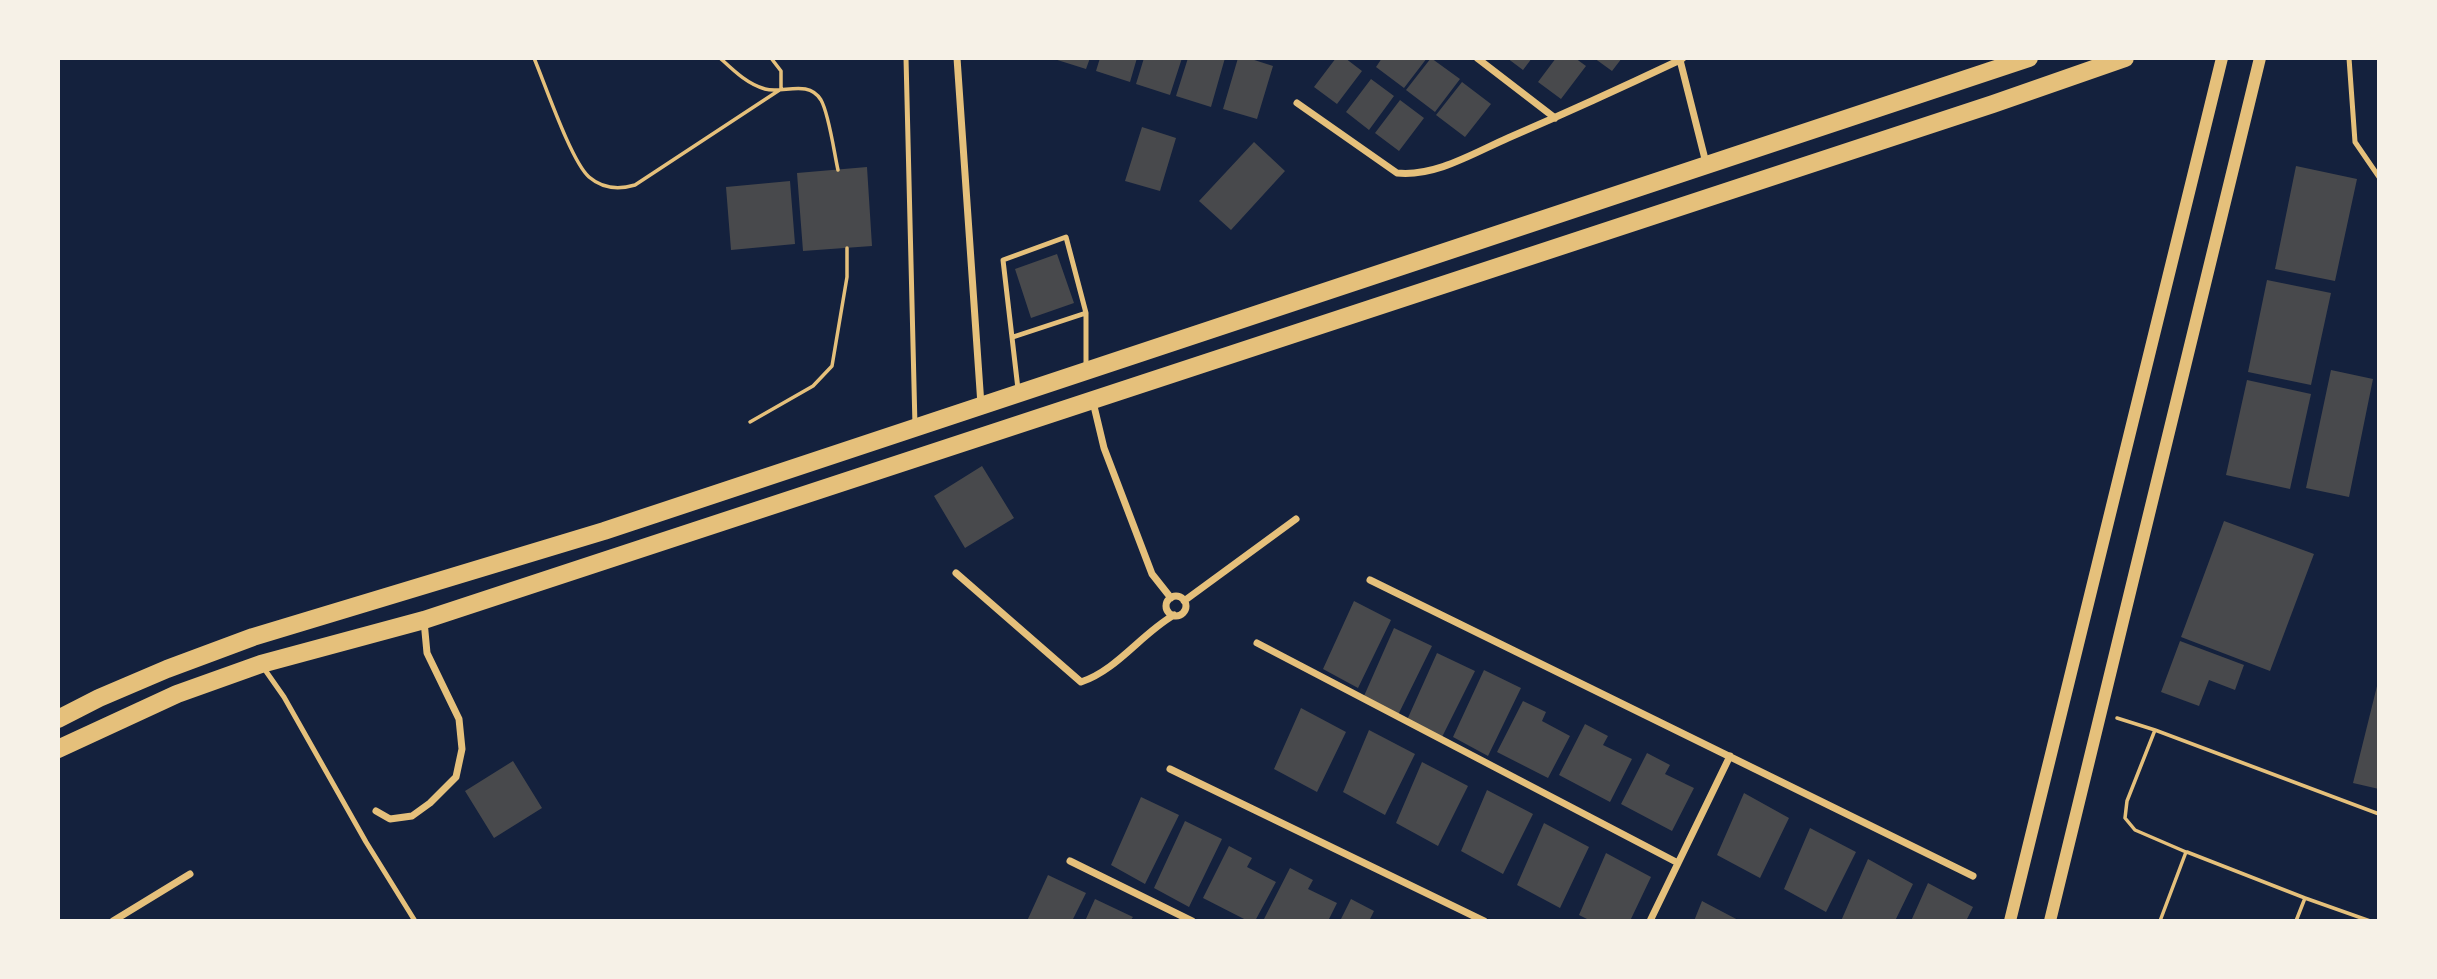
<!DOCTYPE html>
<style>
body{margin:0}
#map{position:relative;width:2437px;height:979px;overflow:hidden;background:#14213d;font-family:Manrope,sans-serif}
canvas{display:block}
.frame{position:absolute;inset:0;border:60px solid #f6f1e7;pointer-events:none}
</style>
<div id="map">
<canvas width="2437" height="979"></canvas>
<div class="frame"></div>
</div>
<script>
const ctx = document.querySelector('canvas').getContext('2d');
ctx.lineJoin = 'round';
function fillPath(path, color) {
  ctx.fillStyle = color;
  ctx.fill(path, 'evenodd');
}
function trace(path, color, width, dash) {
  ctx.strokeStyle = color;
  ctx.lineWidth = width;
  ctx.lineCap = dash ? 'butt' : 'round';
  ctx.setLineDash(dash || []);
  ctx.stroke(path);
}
const building = new Path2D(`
 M1051 58H1090L1086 69Z
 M1100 58H1137L1130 82 1096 71Z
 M1144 58H1182L1170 95 1136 84Z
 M1188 58H1225L1211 107 1176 96Z
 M1238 58H1248L1273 66 1257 119 1223 109Z
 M1336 58H1345L1362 71 1337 104 1314 87Z
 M1382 58H1427L1404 88 1376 67Z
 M1431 58 1460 79 1435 112 1406 90Z
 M1507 58H1532L1523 70Z
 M1556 58H1575L1586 66 1561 99 1538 82Z
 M1594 58H1622L1612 71Z
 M1371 79 1394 96 1369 130 1346 112Z
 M1462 82 1491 104 1465 137 1436 115Z
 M1400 100 1424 118 1399 151 1375 133Z
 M1142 127 1176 138 1160 191 1125 181Z
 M1254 142 1285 171 1231 230 1199 201Z
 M2296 166 2357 179 2335 281 2275 269Z
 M867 167 872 246 803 251 797 173Z
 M790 181 795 244 731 250 726 187Z
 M1057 254 1074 303 1031 318 1015 269Z
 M2267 280 2331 293 2311 385 2248 372Z
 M2331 370 2373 379 2349 497 2306 488Z
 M2247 380 2311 394 2290 489 2226 475Z
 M982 466 1014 518 965 548 934 496Z
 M2224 521 2314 554 2270 671 2181 637Z
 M1354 601 1391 620 1358 688 1323 669Z
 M1394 628 1432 646 1398 715 1364 696Z
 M2180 641 2244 665 2235 690 2209 680 2199 706 2161 692Z
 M1437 653 1475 671 1441 739 1407 720Z
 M1484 670 1521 688 1488 756 1453 737Z
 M2378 682H2379V789L2353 783Z
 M1523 701 1546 712 1542 721 1570 736 1548 778 1497 752Z
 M1301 708 1346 732 1317 792 1274 769Z
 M1585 724 1608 736 1603 745 1632 759 1610 802 1559 775Z
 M1369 730 1415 754 1385 815 1343 792Z
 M1647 753 1670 765 1665 774 1694 788 1672 831 1621 804Z
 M513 761 542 808 494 838 465 791Z
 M1422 762 1468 786 1438 846 1396 823Z
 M1487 790 1533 814 1503 874 1461 851Z
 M1744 793 1789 818 1760 878 1717 855Z
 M1141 797 1179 815 1145 884 1111 865Z
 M1185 821 1222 839 1189 907 1154 888Z
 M1544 823 1589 847 1560 908 1517 885Z
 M1810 828 1856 852 1826 912 1784 889Z
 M1229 846 1252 858 1247 867 1276 882 1255 921H1248L1203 898Z
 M1606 853 1651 877 1630 921H1591L1579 915Z
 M1868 859 1913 884 1895 921H1841Z
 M1290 868 1313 880 1308 889 1337 903 1328 921H1267L1264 919Z
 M1048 875 1086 893 1072 921H1027Z
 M1928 883 1973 907 1966 921H1911Z
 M1095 899 1133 917 1130 921H1085Z
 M1351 899 1374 911 1369 921H1340Z
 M1702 901 1740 921H1694Z`);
const path = new Path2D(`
 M534 58C545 84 571 161 589 177 603 189 618 190 635 185L781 89V71L771 58
 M720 58C733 70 747 84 765 89 783 94 808 79 821 100 829 114 834 152 838 170
 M750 422 813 386 832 366 847 277V248
 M2117 718 2155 730
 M2187 852 2305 898 2296 921
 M2305 898 2370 921
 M2160 921 2186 852 2135 830 2125 818 2127 801 2155 730 2379 814`);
const service = new Path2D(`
 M906 58 915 426
 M2349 58 2355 142 2379 177
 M1013 337 1086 313
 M1018 389 1003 260 1066 237 1086 313V367
 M263 667 284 697 366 842 415 921`);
const minor = new Path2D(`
 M957 58 981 405
 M1477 58 1555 118
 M1683 58 1680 60 1706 163
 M1297 103 1397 173C1435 177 1474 153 1508 138 1566 113 1623 87 1680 60L1679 58
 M1093 402 1104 448 1152 574 1171 598
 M956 573 1081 682C1117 670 1141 634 1174 615
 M1370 580 1973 876
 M1166 606a10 10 0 1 1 20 0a10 10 0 1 1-20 0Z
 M1184 601 1296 519
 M1257 643 1678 863
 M1170 769 1484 921
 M376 811 390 819 412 816 430 803 456 777 462 749 459 719 427 653 424 621
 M1070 861 1192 921
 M113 921 190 874
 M1650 921 1730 756`);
const tertiary = new Path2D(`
 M2010 921 2222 58
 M2050 921 2260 58`);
const primary = new Path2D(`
 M58 719 99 698 167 669 253 637 604 531 2029 58
 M58 749 177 694 261 664 424 620 1993 104 2125 58`);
fillPath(building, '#48494c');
trace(path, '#e5c07b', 3.5);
trace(service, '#e5c07b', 5);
trace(minor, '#e5c07b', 7);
trace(tertiary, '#e5c07b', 12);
trace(primary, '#e5c07b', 18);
</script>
